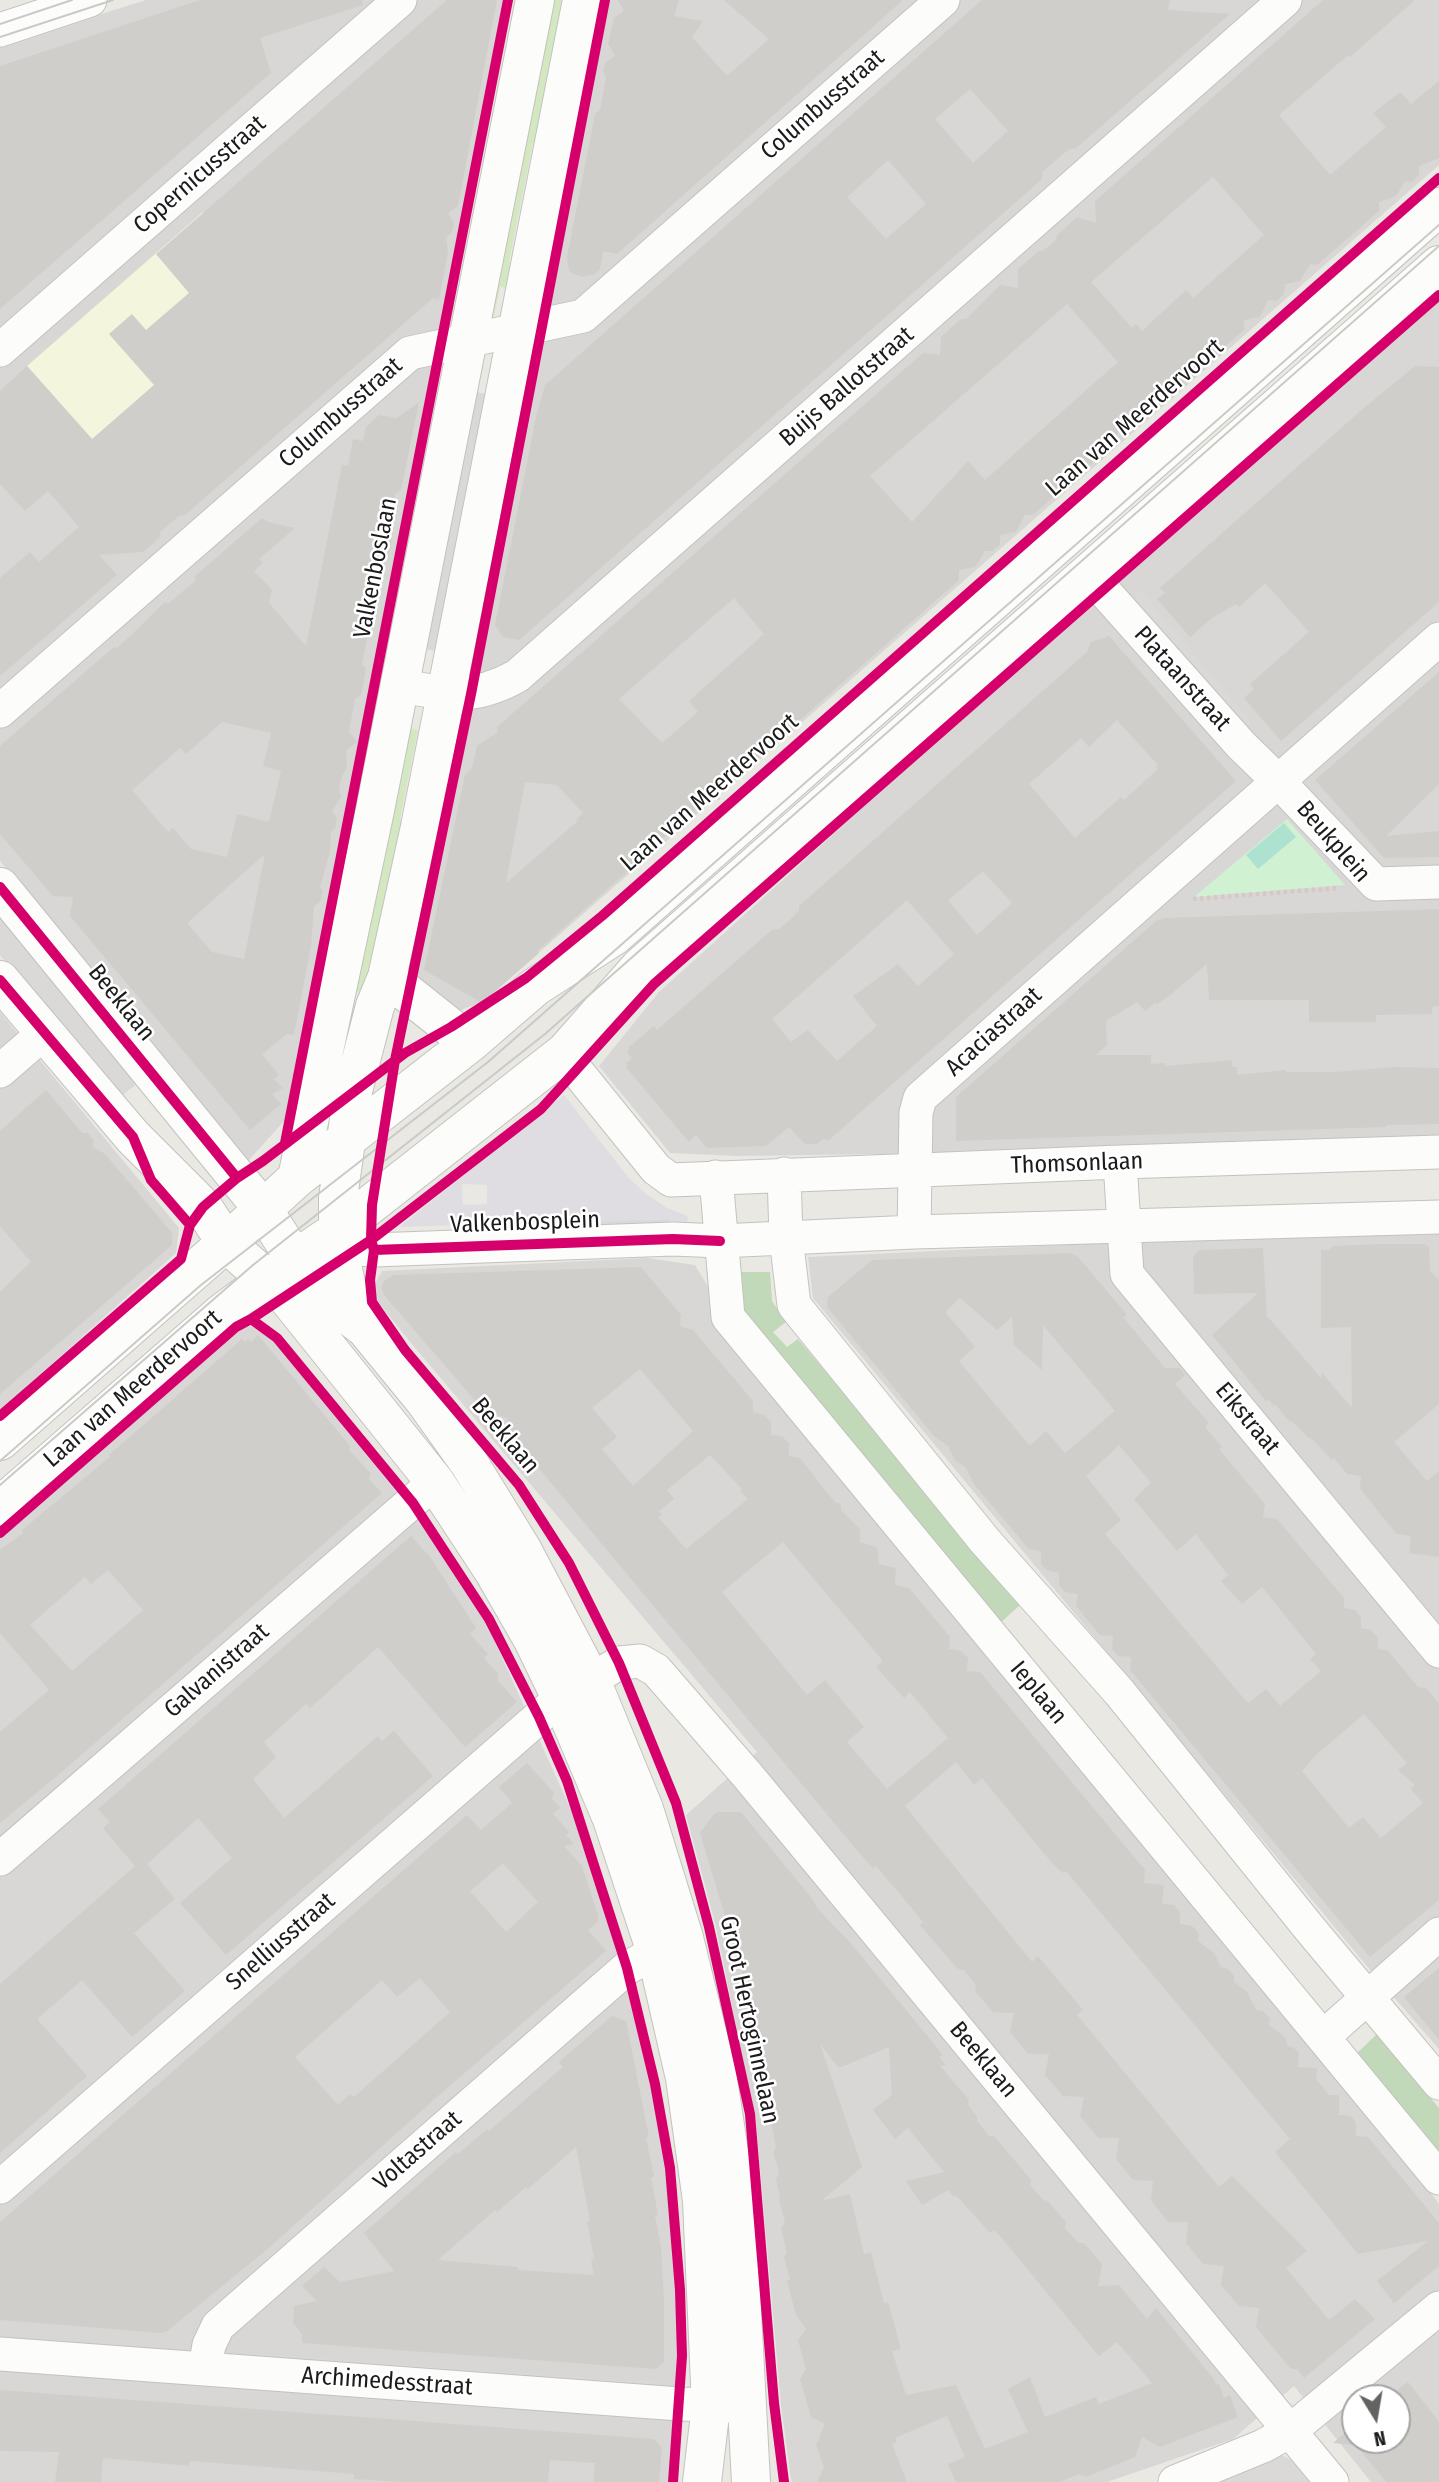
<!DOCTYPE html>
<style>
body{margin:0}
#map{position:relative;width:1439px;height:2482px;overflow:hidden;background:#eae8e3;font-family:"Fira Sans Condensed",sans-serif}
canvas{display:block}
.north{position:absolute;left:1341px;top:2384px;width:70px;height:70px;box-sizing:border-box;background:#fff;border:2px solid #a4a4a4;border-radius:50%;rotate:169deg;font-size:19px;font-weight:700;line-height:28px;text-align:center;color:#1b1b1b}
.north::after{content:'';display:block;margin:auto;width:24px;height:32px;background:#636361;clip-path:polygon(50% 0,100% 100%,50% 72%,0 100%)}
</style>
<div id="map">
<canvas width="1439" height="2482"></canvas>
<div class="north">N</div>
</div>
<script>
const ctx = document.querySelector('canvas').getContext('2d');
ctx.lineJoin = 'round';
function fillPath(path, color) {
  ctx.fillStyle = color;
  ctx.fill(path, 'evenodd');
}
function trace(path, color, width, dash) {
  ctx.strokeStyle = color;
  ctx.lineWidth = width;
  ctx.lineCap = dash ? 'butt' : 'round';
  ctx.setLineDash(dash || []);
  ctx.stroke(path);
}
function drawText(font, color, halo, rows, align = 'center') {
  ctx.font = font + ' "Fira Sans Condensed",sans-serif';
  ctx.lineWidth = 5;
  ctx.setLineDash([]);
  ctx.textBaseline = 'middle';
  ctx.strokeStyle = halo;
  ctx.fillStyle = color;
  for (const [text, x, y, turn = 0] of rows) {
    ctx.save();
    ctx.translate(x, y);
    ctx.rotate((+turn || 0) * Math.PI / 180);
    ctx.textAlign = isNaN(turn) ? turn : align;
    if (halo) ctx.strokeText(text, 0, 0);
    ctx.fillText(text, 0, 0);
    ctx.restore();
  }
}
const residential = new Path2D(`
 M146 0H508L439 347 376 679 287 1118 248 1161 0 861V46Z
 M605 0H1439V165L519 970 479 1003 453 1013 416 986Z
 M1439 295V1138L948 1153 738 1156 670 1153 599 1066 659 992 1103 590Z
 M0 1012 179 1228 176 1253 0 1410Z
 M1439 1234V2049L1371 1971 813 1298 808 1257 1083 1244Z
 M647 1258 695 1265 727 1318 1319 2043 1439 2204V2482H1371L1294 2386 1233 2439 1107 2482H793L791 2479 781 2405 756 2122 715 1923 686 1815 757 1752 411 1343 378 1302 374 1285 382 1271ZM1355 2398H1397V2440H1355Z
 M256 1326 271 1338 400 1496 452 1566 486 1622 591 1854 622 1974 655 2084 670 2168 680 2290 682 2356 680 2403 671 2482H0V1538L226 1341 245 1327Z`);
const education = new Path2D(`
 M203 212 275 294 98 446 27 366Z`);
const grass = new Path2D(`
 M543 0H562L541 106 549 108 542 144 533 143 509 262 518 264 513 289 500 287 492 326 483 324Z
 M406 727 418 730 400 819 406 821 366 993 346 989Z`);
const forest = new Path2D(`
 M732 1272H770L772 1301 786 1322 773 1332 787 1347 798 1339 1021 1604 997 1626 747 1328Z
 M1377 2034 1439 2108V2156L1355 2055Z`);
const park = new Path2D(`
 M1287 819 1345 885 1194 897Z`);
const pitch = new Path2D(`
 M1284 823 1296 837 1258 869 1246 855Z`);
const parking = new Path2D(`
 M471 391 497 396 445 653 420 648Z
 M1138 587 1250 721 1246 737 1134 605Z
 M0 908 143 1079 119 1098 0 955Z
 M669 1219 670 1225 489 1231 488 1224Z
 M257 2354 657 2383V2390L256 2362Z
 M1263 2447 1294 2461 1312 2482H1215Z`);
const plaza = new Path2D(`
 M564 1095 628 1177 646 1194 667 1208 687 1216 688 1221 685 1224 670 1225 669 1219 399 1227ZM462 1184 487 1185V1204L463 1205Z`);
const building = new Path2D(`
 M200 0H362L363 5 260 38 271 73 0 309V66Z
 M447 0H497L458 206 448 213 454 223 452 232 446 238 448 252 439 300 433 298 185 515 179 516 161 531 159 538 143 552 99 555 117 575 0 676V578L30 552 39 562 79 527 48 491 25 511 0 484V391L27 366 92 439 154 385 109 334 132 314 146 330 189 293 156 254Z
 M618 0H679L674 16 703 21 692 37 727 76 769 39 724 0H903L617 254 603 251 600 269 594 274 583 277 571 273 568 267 567 257 595 114 600 110 606 77 603 72 605 63 615 56 608 44 614 18 624 11Z
 M982 0H1170L1168 10 1230 14 1075 149H1069L1042 172V179L519 640 503 637 495 625 536 417 545 385ZM970 89 1008 131 973 163 935 119ZM888 160 926 204 886 239 847 197Z
 M1323 0H1415L1350 57 1348 55 1279 115 1330 175 1386 127 1373 113 1400 92 1411 104 1439 81V158L1419 166V175L1412 182 1405 181 1396 196 1379 202V211L1317 265 1310 264 1300 281 1285 284 1284 294 1276 301 1268 300 1260 317 1244 320V330L1216 354H1210L1196 366V372L1168 396 1161 395 1152 410 1135 417V425L1127 432 1119 431 1112 446 1094 452V461L1033 515H1025L1016 532 1000 535V545L992 551H985L975 567 959 570V580L759 756 741 763 738 775 716 780 720 800 704 795 693 814 681 819 670 834 653 843V849L537 951 539 953 482 1003 424 970 465 775 472 768 477 746 498 732 497 727 923 353 940 355 941 337 961 319H966L1000 285 1018 288V269L1039 251H1043L1056 240 1057 235 1077 217 1096 223 1095 201ZM1213 177 1264 235 1193 298 1186 290 1142 331 1136 324 1132 328 1091 282ZM1067 304 1118 362 985 480 968 461 912 522 870 476ZM734 598 764 634 689 701 698 712 662 743 619 699ZM525 782 557 785 583 813 576 820 578 821 506 883Z
 M1415 366 1439 367V602L1281 741 1244 698 1254 689 1250 684 1309 632 1265 583 1239 607 1236 604 1212 618 1190 637 1157 599 1165 593 1160 588 1365 407Z
 M419 402 401 490 395 494 393 504 389 527 393 533 388 559 382 562 362 664 366 669 361 695 355 699 349 732 357 742 346 750 347 767 342 776 339 788 341 797 332 811 337 818 335 829 331 832 330 852 320 887 323 891 320 902 314 906 311 946 294 1035 287 1034 262 1054 279 1075 274 1079 283 1088 272 1094 281 1104 250 1130 70 916 73 897 53 896 0 834V746L114 647 117 648 127 639 164 603H169L195 581V576L262 518 268 522 295 528 259 559 263 563 254 571 272 590 269 603 306 646 342 465 348 466 353 439 363 441 366 427 379 415 397 418ZM222 722 271 733 263 766 281 771 269 822 237 814 227 857 191 849 173 828 168 832 132 790 180 748 186 754ZM265 854 244 959 212 952 187 923Z
 M1109 636 1236 781 829 1140 823 1139 817 1144H805L789 1127 766 1146 707 1148 696 1135 689 1142 626 1067 628 1066 626 1063 632 1058 627 1052 629 1050 628 1048 654 1026 657 1030 773 929H779L792 918 799 911V906L1087 652 1091 642ZM1117 720 1158 765 1156 766 1158 769 1124 800 1121 797 1075 838 1029 784 1081 738 1089 747ZM983 871 1012 903 977 935 948 900ZM907 900 954 954 918 986 898 964 853 996 877 1026 837 1061 808 1030 791 1042 772 1019Z
 M1439 672V784L1386 836 1439 831V857L1384 858 1315 780Z
 M1439 909V1006L1432 1007V1014L1376 1015V1022H1309V1000H1209L1207 964 1170 995 1157 1004 1155 1003 1145 1011 1137 1002 1106 1021 1107 1045 1096 1055H1151V1064L1165 1063V1066L1232 1060V1067H1237V1075L1286 1070V1072H1334L1395 1067 1439 1068V1124L1386 1125V1127L956 1141V1097L1156 921 1165 918Z
 M46 1090 82 1133H88L94 1141 93 1147 105 1154 172 1233V1245L0 1394V1292L31 1262 0 1226V1131Z
 M1380 1244H1425L1426 1247 1429 1246 1430 1271 1439 1280V1404L1394 1442 1427 1481 1439 1471V1557L1409 1553 1411 1536 1397 1534 1381 1515 1360 1488 1361 1476 1347 1474 1334 1458 1332 1460 1312 1439 1309 1438 1293 1422 1289 1421 1276 1405 1274 1406 1269 1400 1266 1401 1212 1335 1258 1293 1194 1294 1193 1257 1199 1250 1263 1248 1267 1316 1322 1379V1373L1352 1408 1351 1327 1321 1328V1250H1330L1333 1246Z
 M1071 1253 1078 1257 1127 1315 1123 1317 1165 1368H1180L1185 1375 1175 1384 1209 1423 1205 1427 1222 1447 1219 1449 1265 1504 1263 1517 1277 1519 1344 1598V1608L1355 1610 1361 1618V1628L1371 1630 1378 1638V1649L1388 1651 1418 1687 1426 1688 1439 1704V1900L1370 1957 1130 1670 1131 1657 1118 1656 1112 1649 1113 1636 1100 1635 1076 1606 1078 1594 1065 1592 1059 1585V1573L1047 1570 1041 1564V1551L1029 1549 973 1483 966 1468 955 1460 948 1446 935 1437 827 1307 828 1297 872 1260ZM960 1298 997 1330 1012 1317 1014 1345 1042 1370 1043 1325 1115 1411 1065 1453 1046 1431 1030 1446 959 1361 975 1347 945 1312ZM1119 1445 1151 1483 1134 1499 1177 1551 1196 1534 1228 1575 1221 1581 1242 1604 1262 1587 1316 1654 1310 1659 1321 1671 1280 1706 1266 1689 1249 1703 1245 1700 1105 1534 1121 1520 1086 1476ZM1364 1714 1407 1763 1398 1770 1415 1785 1411 1789 1423 1803 1381 1838 1363 1817 1349 1828 1302 1771 1316 1755Z
 M641 1267 681 1315 680 1326 693 1330 753 1401V1412L764 1415 771 1422V1435L782 1436 789 1444V1456L800 1458 824 1489 835 1502 841 1504V1510L860 1529V1542L877 1547 879 1564 896 1568 895 1585 909 1588 950 1637 949 1649 961 1651 968 1658 967 1671 980 1672 1145 1870 1144 1883 1164 1885 1162 1904 1174 1905 1180 1912V1924L1192 1926 1199 1934 1198 1941 1214 1953 1221 1967 1228 1969 1234 1976V1982L1247 1992 1256 2010 1263 2011 1270 2019 1269 2025 1285 2037 1288 2046 1293 2047 1299 2053 1298 2067 1317 2068 1316 2079 1329 2095H1339V2115L1351 2116 1356 2123V2136L1368 2137 1439 2223V2266L1394 2303 1377 2281 1428 2241 1358 2254 1275 2152 1290 2139 1066 1871 1063 1873 1052 1863 982 1778 974 1785 956 1762 905 1806 1032 1962 1038 1956 1083 2010 1077 2015 1219 2187 1232 2176 1307 2251 1286 2268 1329 2320 1355 2299 1375 2319 1304 2378 1297 2369H1291L1256 2327 1259 2308 1239 2306 1221 2285 1224 2266 1203 2264 1186 2243 1188 2222H1168L1151 2200 1153 2181 1133 2180 1116 2159 1119 2138H1098L1080 2116 1084 2097 1063 2096 1045 2075 1049 2054H1028L1010 2032 1014 2013 993 2012 975 1991 976 1985 964 1970 958 1969 949 1959 920 1925 923 1922 900 1894 876 1866 873 1868 860 1854 506 1429 508 1418 485 1412 385 1296 381 1288 384 1281 394 1275ZM640 1369 693 1431 633 1486 602 1449 617 1437 592 1408ZM710 1455 742 1489 740 1491 748 1499 686 1549 658 1517 662 1514 659 1511 674 1499 667 1490ZM783 1542 883 1661 876 1667 904 1698 910 1692 948 1738 887 1789 847 1742 864 1727 825 1680 807 1695 722 1592Z
 M258 1335 350 1446 349 1450 371 1474 369 1479 382 1493 64 1770 0 1823V1732L49 1690 0 1633V1550L23 1533 22 1530 111 1456 109 1455 242 1339 245 1342 248 1339 251 1342ZM108 1570 143 1610 72 1671 30 1625 85 1577 91 1584Z
 M411 1536 430 1557 476 1628 470 1634 488 1654 484 1658 498 1674V1681L517 1702 465 1747 378 1647 310 1708 306 1704 264 1742 276 1757 253 1779 284 1818 378 1736 382 1741 394 1731 433 1776 226 1955 180 1903 232 1858 198 1818 147 1864 175 1899 134 1933 185 1991 132 2037 82 1980 37 2019 87 2076 0 2153V1984L135 1866 103 1828 110 1822 98 1809Z
 M527 1763 554 1793 552 1799 560 1808 553 1814 569 1832 566 1835 574 1844 564 1846 582 1866 598 1915V1922L588 1930 606 1951 438 2096 264 2252 167 2331 162 2333 0 2320V2222L467 1815 481 1830 512 1803 499 1787ZM503 1863 538 1902 506 1932 470 1891ZM420 1978 450 2012 354 2097 350 2094 338 2105 295 2057 382 1980 397 1997Z
 M719 1812H741L810 1896 818 1909 853 1946 943 2055 939 2057 946 2065 940 2066 969 2100 968 2105 977 2117V2121L989 2136H994L1022 2169 1031 2180 1030 2185 1043 2200 1048 2201 1066 2222 1065 2228 1078 2243H1084L1102 2264 1098 2286 1119 2285 1147 2319 1156 2308 1213 2378 1216 2385 1219 2384 1224 2398 1230 2395 1238 2417 1160 2447 1142 2437 1135 2457 1086 2477 1079 2474 1060 2482H956L948 2464 965 2457 947 2416 895 2438 897 2442 892 2444 907 2482H817L824 2467 816 2445 825 2424 811 2417 800 2379 806 2369 798 2340 806 2329 796 2315 787 2281 790 2279 784 2257 787 2253 781 2229 785 2222 779 2200 780 2195 776 2181 779 2171 773 2152 776 2147 761 2069 764 2064 754 2031 755 2029 740 1966 700 1833 714 1814ZM820 2044 839 2068 889 2047 892 2095 873 2110 895 2139 908 2128 944 2172 906 2181 922 2205 948 2190 954 2197 956 2195 990 2233 995 2230 1099 2356 1117 2342 1152 2383 1099 2404 1096 2397 1045 2417 1030 2377 1008 2389 1028 2432 985 2449 956 2385 906 2395 892 2351 901 2349 888 2302 884 2303 871 2252 864 2254 850 2194 821 2201 862 2167Z
 M1439 1968V2040L1404 1997Z
 M612 2016 626 2021 649 2137 646 2138 654 2177H651L658 2215 655 2216 661 2246 664 2302V2362L656 2369 302 2343V2334L293 2323 294 2306 317 2301 302 2286 324 2267 340 2282 394 2271 364 2233 456 2152 458 2154 487 2129 489 2131 563 2067 559 2062ZM576 2147 590 2221H587L594 2259 591 2260 594 2275 518 2270V2267L438 2260 495 2210 497 2212 526 2187 528 2189Z
 M1408 2382 1439 2422V2482H1386L1356 2445 1333 2443 1355 2425V2440H1397V2398H1387Z
 M0 2390 654 2439 662 2448 659 2482H593L595 2463 550 2460 548 2482H401L354 2479V2474L217 2463 190 2461 189 2466 103 2458 101 2482H55L59 2452 0 2451Z`);
const path = new Path2D(`
 M1193 899 1338 888`);
const minor = new Path2D(`
 M0 30 90 0
 M0 350 400 0
 M1088 573 1241 745 1278 781 1376 884 1439 882
 M399 685C446 695 474 700 517 676L1285 0
 M0 711 410 353 583 316 943 0
 M565 1052 576 1070 656 1169 671 1180 1120 1162 1439 1152
 M0 1071 44 1033
 M1120 1162 1127 1274 1439 1651
 M784 1174 786 1237 794 1305 985 1541 1120 1693 1310 1929 1439 2083
 M716 1177 728 1317 1439 2178
 M338 1230 355 1249 374 1250 673 1239 720 1241 914 1232 1439 1217
 M914 1232 916 1113 920 1098 1439 639
 M591 1680 619 1663 640 1661 656 1670 748 1776 1332 2482
 M0 1859 435 1482
 M1323 2037 1439 1934
 M0 2187 561 1698
 M0 2354 680 2404 738 2406
 M205 2368 209 2345 218 2326 627 1968 656 1952
 M1175 2482 1263 2446 1290 2431 1439 2308`);
const tertiary = new Path2D(`
 M0 887 262 1208 295 1259 340 1309 365 1328 424 1400 469 1463 523 1551 591 1680 644 1809 684 1938 717 2073 736 2198 751 2482
 M387 977 470 1043
 M0 980 133 1137 203 1207 226 1243 286 1296 435 1482 494 1572 533 1640 561 1698 612 1819 656 1952 685 2078 702 2201 711 2406 702 2482
 M297 1178 375 810 535 0
 M362 1323 348 1293 341 1260 338 1230V1198L353 1091 375 1006 387 977 420 827 582 0
 M0 1441 226 1243 297 1178 470 1043 535 987 614 936 1439 207
 M0 1506 223 1312 295 1259 338 1230 565 1052 640 967 1439 265`);
const tram = new Path2D(`
 M0 24 72 0
 M0 37 113 0
 M0 1461 201 1285 488 1062 1439 225
 M0 1485 253 1265 545 1034 1439 246`);
const cycleway = new Path2D(`
 M605 0 471 694 395 1060 372 1205 371 1240 374 1250 370 1280 372 1302 405 1350 519 1485 569 1563 619 1663 676 1803 709 1927 750 2114 774 2403 784 2482
 M0 887 237 1178
 M0 980 133 1137 151 1180 190 1225
 M285 1143 508 0
 M374 1250 673 1239 720 1241
 M251 1319 277 1338 413 1503 489 1619 539 1717 567 1781 627 1968 655 2084 670 2168 680 2290 682 2356 673 2482
 M0 1416 181 1259 190 1225 203 1207 237 1178 263 1161 405 1053 451 1027 526 978 602 916 1439 178
 M0 1533 236 1327 251 1319 371 1240 541 1109 654 984 1439 295`);
const streetNames = [
 ["Columbusstraat",823,105,-41],
 ["Copernicusstraat",200,175,-41],
 ["Buijs Ballotstraat",847,387,-41],
 ["Columbusstraat",341,413,-41],
 ["Laan van Meerdervoort",1135,418,-41],
 ["Valkenboslaan",376,568,-79],
 ["Plataanstraat",1182,679,48],
 ["Laan van Meerdervoort",710,793,-41],
 ["Beukplein",1333,842,49],
 ["Beeklaan",121,1003,51],
 ["Acaciastraat",994,1032,-42],
 ["Thomsonlaan",1077,1164,-2],
 ["Valkenbosplein",525,1223,-2],
 ["Laan van Meerdervoort",133,1389,-41],
 ["Eikstraat",1247,1419,50],
 ["Beeklaan",505,1436,50],
 ["Galvanistraat",217,1671,-41],
 ["Ieplaan",1038,1693,50],
 ["Snelliusstraat",281,1942,-41],
 ["Groot Hertoginnelaan",749,2020,78],
 ["Beeklaan",983,2060,50],
 ["Voltastraat",418,2151,-41],
 ["Archimedesstraat",387,2382,4]
];
fillPath(residential, '#d9d7d5');
fillPath(education, '#f3f5dc');
fillPath(grass, '#d3e8c1');
fillPath(forest, '#c1d9b8');
fillPath(park, '#d0f1d2');
fillPath(pitch, '#aee2d0');
fillPath(parking, '#dad9d7');
fillPath(plaza, '#dfdde2');
fillPath(building, '#d0ceca');
trace(minor, '#c2c2bf', 35);
trace(tertiary, '#c2c2bf', 40);
trace(path, '#d6c8c4', 4.5, [3.5, 3.5]);
trace(minor, '#fcfcfb', 33);
trace(tertiary, '#fcfcfb', 38);
trace(tram, '#c9c9c8', 2);
trace(cycleway, '#d6006c', 10);
drawText('24px', '#1b1b1b', '#fff', streetNames);
</script>
